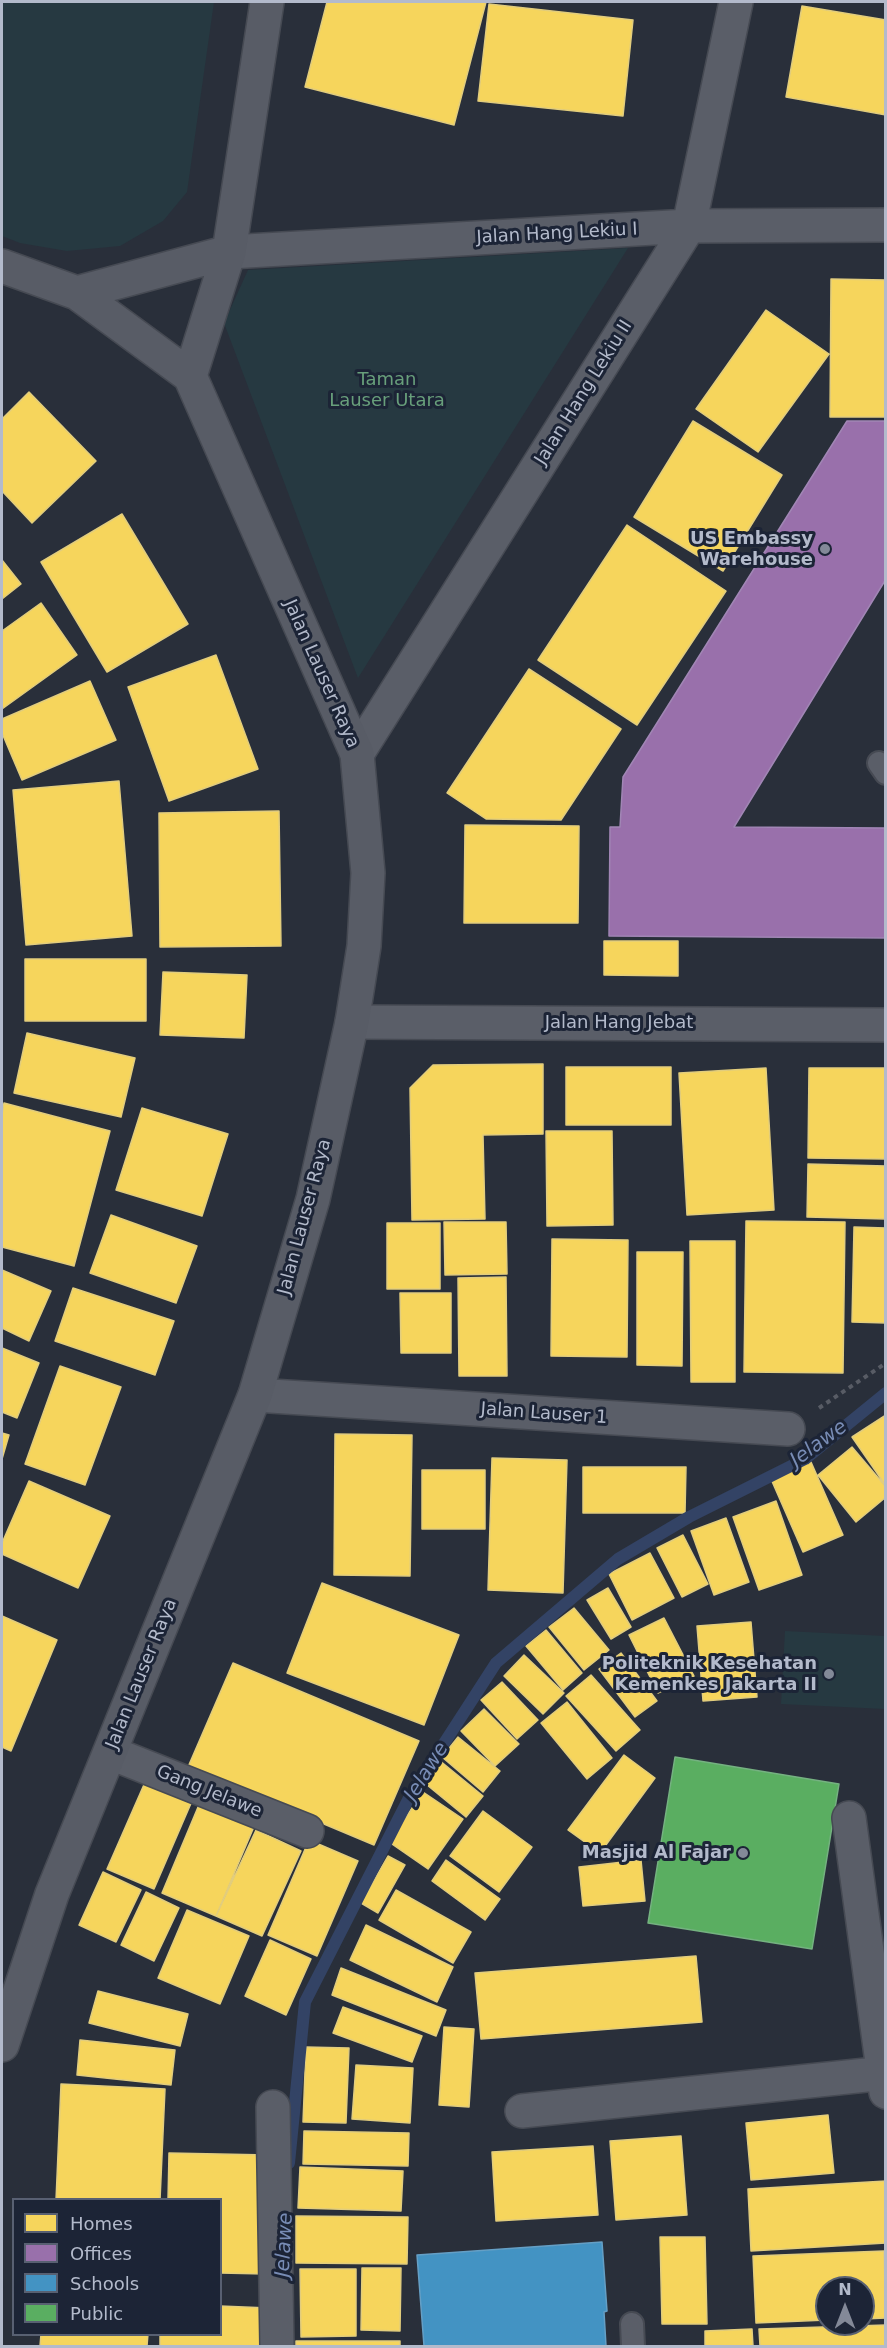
<!DOCTYPE html>
<style>
body{margin:0}
#map{position:relative;width:887px;height:2348px;overflow:hidden;background:#292f3a;font-family:"DejaVu Sans",sans-serif}
canvas{display:block}
.frame{position:absolute;inset:0;border:3px solid #b3bacb;pointer-events:none}
.legend{position:absolute;left:12px;top:2198px;width:210px;height:138px;box-sizing:border-box;background:#1c2436;border:2px solid #586072;margin:0;padding:8px 10px;list-style:none;font-size:18px;color:#b3bacb}
.legend li{display:flex;align-items:center;gap:12px;height:30px}
.legend b{width:30px;border:2px solid #586072}
.north{position:absolute;left:815px;top:2276px;width:60px;height:60px;box-sizing:border-box;background:#1c2436;border:2px solid #586072;border-radius:50%;rotate:0deg;font-size:16px;font-weight:700;line-height:24px;text-align:center;color:#b3bacb}
.north::after{content:'';display:block;margin:auto;width:21px;height:27px;background:#838998;clip-path:polygon(50% 0,100% 100%,50% 72%,0 100%)}
</style>
<div id="map">
<canvas width="887" height="2348"></canvas>
<div class="frame"></div>
<ul class="legend">
<li><b style="height:16px;background:#f6d55c"></b>Homes</li>
<li><b style="height:16px;background:#9970ab"></b>Offices</li>
<li><b style="height:16px;background:#4393c3"></b>Schools</li>
<li><b style="height:16px;background:#5aae61"></b>Public</li>
</ul>
<div class="north">N</div>
</div>
<script>
const ctx = document.querySelector('canvas').getContext('2d');
ctx.lineJoin = 'round';
function fillPath(path, color) {
  ctx.fillStyle = color;
  ctx.fill(path, 'evenodd');
}
function trace(path, color, width, dash) {
  ctx.strokeStyle = color;
  ctx.lineWidth = width;
  ctx.lineCap = dash ? 'butt' : 'round';
  ctx.setLineDash(dash || []);
  ctx.stroke(path);
}
function drawText(font, color, halo, rows, align = 'center') {
  ctx.font = font + ' "DejaVu Sans",sans-serif';
  ctx.lineWidth = 6;
  ctx.setLineDash([]);
  ctx.textBaseline = 'middle';
  ctx.strokeStyle = halo;
  ctx.fillStyle = color;
  for (const [text, x, y, turn = 0] of rows) {
    ctx.save();
    ctx.translate(x, y);
    ctx.rotate((+turn || 0) * Math.PI / 180);
    ctx.textAlign = isNaN(turn) ? turn : align;
    if (halo) ctx.strokeText(text, 0, 0);
    ctx.fillText(text, 0, 0);
    ctx.restore();
  }
}
const green = new Path2D(`
 M2 2H214L187 192 163 221 120 246 67 251 20 243 2 236Z
 M628 248 358 678 224 323 248 270Z
 M785 1631 885 1636V1709L781 1704Z`);
const homes = new Path2D(`
 M327 2H486L454 125 305 87Z
 M489 4 633 20 623 116 478 101Z
 M802 6 886 20V115L786 97Z
 M831 279 886 280V417H830Z
 M766 310 829 354 758 452 696 409Z
 M29 392 96 461 32 523 2 491V419Z
 M693 421 782 475 723 571 634 517Z
 M122 514 188 624 107 672 41 562Z
 M627 525 726 591 637 725 538 660Z
 M2 560 21 584 2 599Z
 M41 603 77 655 2 709V631Z
 M216 655 258 769 169 801 128 687Z
 M529 669 621 729 561 820 486 819 447 793Z
 M90 681 116 740 22 780 2 733V719Z
 M119 781 132 936 26 945 13 790Z
 M279 811 281 946 160 947 159 813Z
 M465 825 579 826 578 923H464Z
 M604 941H678V976L604 975Z
 M25 959H146V1021H25Z
 M163 972 247 975 244 1038 160 1035Z
 M27 1033 135 1058 121 1117 14 1093Z
 M543 1064V1134L483 1135 485 1219 412 1220 410 1088 433 1065Z
 M566 1067H671V1125H566Z
 M766 1068 774 1210 687 1215 679 1073Z
 M809 1068H886V1159L808 1158Z
 M4 1103 110 1131 74 1266 2 1247V1114Z
 M142 1108 228 1134 202 1216 116 1190Z
 M546 1131H612L613 1225 547 1226Z
 M808 1164 886 1166V1219L807 1217Z
 M111 1215 197 1246 176 1303 90 1273Z
 M746 1221 845 1222 843 1373 744 1372Z
 M444 1222H506L507 1274 445 1275Z
 M387 1223H440V1289H387Z
 M854 1227 886 1228V1323L852 1322Z
 M552 1239 628 1240 627 1357 551 1356Z
 M690 1241H735V1382H691Z
 M637 1252H683L682 1366 637 1365Z
 M2 1270 51 1291 29 1341 2 1328Z
 M506 1277 507 1376H459L458 1278Z
 M73 1288 174 1321 155 1375 55 1341Z
 M400 1293H451V1353H401Z
 M2 1348 39 1363 17 1418 2 1412Z
 M60 1366 121 1387 85 1485 25 1464Z
 M886 1415V1486L852 1437Z
 M2 1433 9 1435 2 1459Z
 M335 1434 412 1435 410 1576 334 1575Z
 M852 1447 886 1487V1497L856 1522 818 1475Z
 M492 1458 567 1460 563 1593 488 1590Z
 M811 1462 843 1535 803 1552 771 1479Z
 M583 1467H686L685 1513H583Z
 M422 1470H485V1529H422Z
 M29 1481 110 1516 78 1588 2 1554V1543Z
 M776 1501 802 1575 759 1590 733 1517Z
 M726 1518 749 1582 714 1595 691 1531Z
 M683 1535 708 1584 682 1597 657 1548Z
 M650 1553 674 1598 632 1620 609 1574Z
 M322 1583 459 1635 424 1725 287 1673Z
 M608 1588 631 1627 611 1639 587 1600Z
 M574 1608 609 1650 584 1670 549 1627Z
 M2 1616 57 1640 11 1751 2 1747Z
 M664 1618 694 1676 658 1693 629 1635Z
 M751 1622 757 1697 703 1701 697 1626Z
 M546 1630 582 1673 563 1690 526 1646Z
 M621 1653 657 1701 635 1717 599 1669Z
 M524 1655 564 1693 543 1714 504 1676Z
 M233 1663 419 1741 374 1845 188 1767Z
 M591 1675 640 1730 616 1751 566 1696Z
 M502 1682 538 1720 517 1739 481 1700Z
 M567 1702 612 1758 587 1779 541 1723Z
 M484 1709 519 1744 495 1766 461 1731Z
 M458 1737 500 1771 483 1792 442 1757Z
 M624 1755 655 1778 600 1853 568 1830Z
 M439 1760 483 1796 466 1817 421 1780Z
 M146 1780 192 1801 154 1889 107 1869Z
 M423 1792 463 1819 428 1869 389 1842Z
 M201 1800 256 1822 216 1916 162 1893Z
 M483 1811 532 1847 499 1892 450 1856Z
 M256 1830 301 1851 262 1936 216 1916Z
 M309 1840 358 1861 317 1956 268 1935Z
 M388 1856 405 1865 378 1913 361 1903Z
 M446 1860 500 1899 485 1920 432 1881Z
 M641 1860 645 1901 583 1906 579 1867Z
 M103 1872 141 1890 116 1942 79 1925Z
 M396 1890 471 1932 453 1963 379 1920Z
 M146 1892 179 1908 154 1961 121 1945Z
 M187 1910 249 1936 220 2004 158 1978Z
 M366 1925 453 1967 437 2002 350 1960Z
 M270 1940 311 1959 286 2015 245 1996Z
 M696 1956 702 2022 481 2039 475 1973Z
 M341 1968 446 2010 436 2036 332 1995Z
 M98 1991 188 2014 180 2046 89 2023Z
 M343 2007 422 2036 412 2062 333 2033Z
 M444 2027 474 2029 469 2107 439 2105Z
 M80 2040 175 2050 171 2085 77 2075Z
 M306 2047 349 2048 346 2123 303 2122Z
 M356 2065 413 2068 410 2123 352 2119Z
 M61 2084 165 2089 160 2200H56Z
 M828 2115 834 2173 751 2180 746 2123Z
 M304 2131 409 2133 408 2166 303 2164Z
 M681 2136 687 2215 616 2220 610 2141Z
 M593 2146 598 2215 496 2221 492 2152Z
 M169 2153 269 2155 265 2274 220 2273V2200H168Z
 M300 2167 403 2171 401 2211 298 2208Z
 M886 2181V2243L751 2251 748 2189Z
 M296 2216 408 2217 407 2264 296 2263Z
 M660 2237H705L707 2324H662Z
 M884 2251 886 2318 863 2319V2288H827V2320L756 2323 753 2256Z
 M362 2268H401L400 2331 361 2330Z
 M300 2269H356V2336L301 2337Z
 M220 2306 269 2308 267 2346H160V2334H220Z
 M886 2325V2346H760L759 2329Z
 M752 2329 753 2346H705V2331Z
 M41 2334H148L147 2346H40Z
 M296 2341H400V2346H296Z`);
const offices = new Path2D(`
 M847 421H886V579L734 827 886 828V938L609 936 610 827H620L623 777Z`);
const schools = new Path2D(`
 M602 2242 607 2311 604 2312 606 2346H424L417 2255Z`);
const public = new Path2D(`
 M675 1757 839 1784 812 1949 648 1923Z`);
const stream = new Path2D(`
 M289 2163 305 2002 410 1796 496 1663 618 1559 689 1517 805 1459 886 1393`);
const path = new Path2D(`
 M819 1408 886 1363`);
const lane = new Path2D(`
 M879 763 886 773
 M632 2324 633 2346`);
const street = new Path2D(`
 M229 252 689 226 886 225
 M357 754 689 226 736 2
 M352 1022 886 1025
 M255 1395 788 1429
 M111 1753 307 1831
 M849 1818 886 2092
 M273 2107 277 2346
 M522 2111 886 2073`);
const secondary = new Path2D(`
 M2 266 77 293 190 376 357 754 368 873 364 946 352 1022 313 1199 255 1395 52 1894 2 2045
 M77 293 229 252
 M190 376 229 252 267 2`);
const markers = [
 [825,549,6,"#838998"],
 [829,1674,6,"#838998"],
 [743,1853,6,"#838998"]
];
const streetNames = [
 ["Jalan Hang Lekiu I",557,234,-3],
 ["Jalan Hang Lekiu II",584,393,-58],
 ["Jalan Lauser Raya",321,674,66],
 ["Jalan Hang Jebat",619,1023],
 ["Jalan Lauser Raya",305,1217,-75],
 ["Jalan Lauser 1",544,1414,4],
 ["Jalan Lauser Raya",142,1674,-68],
 ["Gang Jelawe",209,1792,22]
];
const parkNames = [
 ["Taman",387,380],
 ["Lauser Utara",387,401]
];
const poiNames = [
 ["US Embassy",813,539],
 ["Warehouse",813,560],
 ["Politeknik Kesehatan",817,1664],
 ["Kemenkes Jakarta II",817,1685],
 ["Masjid Al Fajar",731,1853]
];
const waterNames = [
 ["Jelawe",819,1444,-36],
 ["Jelawe",427,1772,-58],
 ["Jelawe",285,2245,-87]
];
fillPath(green, '#263941');
fillPath(homes, '#f6d55c');
trace(homes, '#e2cd7d', 1.5);
fillPath(offices, '#9970ab');
trace(offices, '#a186b5', 1.5);
fillPath(schools, '#4393c3');
trace(schools, '#659fc5', 1.5);
fillPath(public, '#5aae61');
trace(public, '#75b281', 1.5);
trace(stream, '#334365', 12);
trace(lane, '#464a53', 26);
trace(street, '#464a53', 36);
trace(secondary, '#464a53', 36);
trace(path, '#585c65', 4, [4.5, 4.5]);
trace(lane, '#5a5e68', 22);
trace(street, '#5a5e68', 33);
trace(secondary, '#585c66', 33);
for (const [x, y, r, color] of markers) {
  const dot = new Path2D();
  dot.arc(x, y, r, 0, 2 * Math.PI);
  ctx.fillStyle = color;
  ctx.fill(dot);
  trace(dot, '#1c2436', 2);
}
drawText('18px', '#b3bacb', '#1c2436', streetNames);
drawText('18px', '#689f7b', '#1c2436', parkNames);
drawText('bold 18px', '#b3bacb', '#1c2436', poiNames, 'right');
drawText('italic 20px', '#788cb5', '#1c2436', waterNames);
</script>
